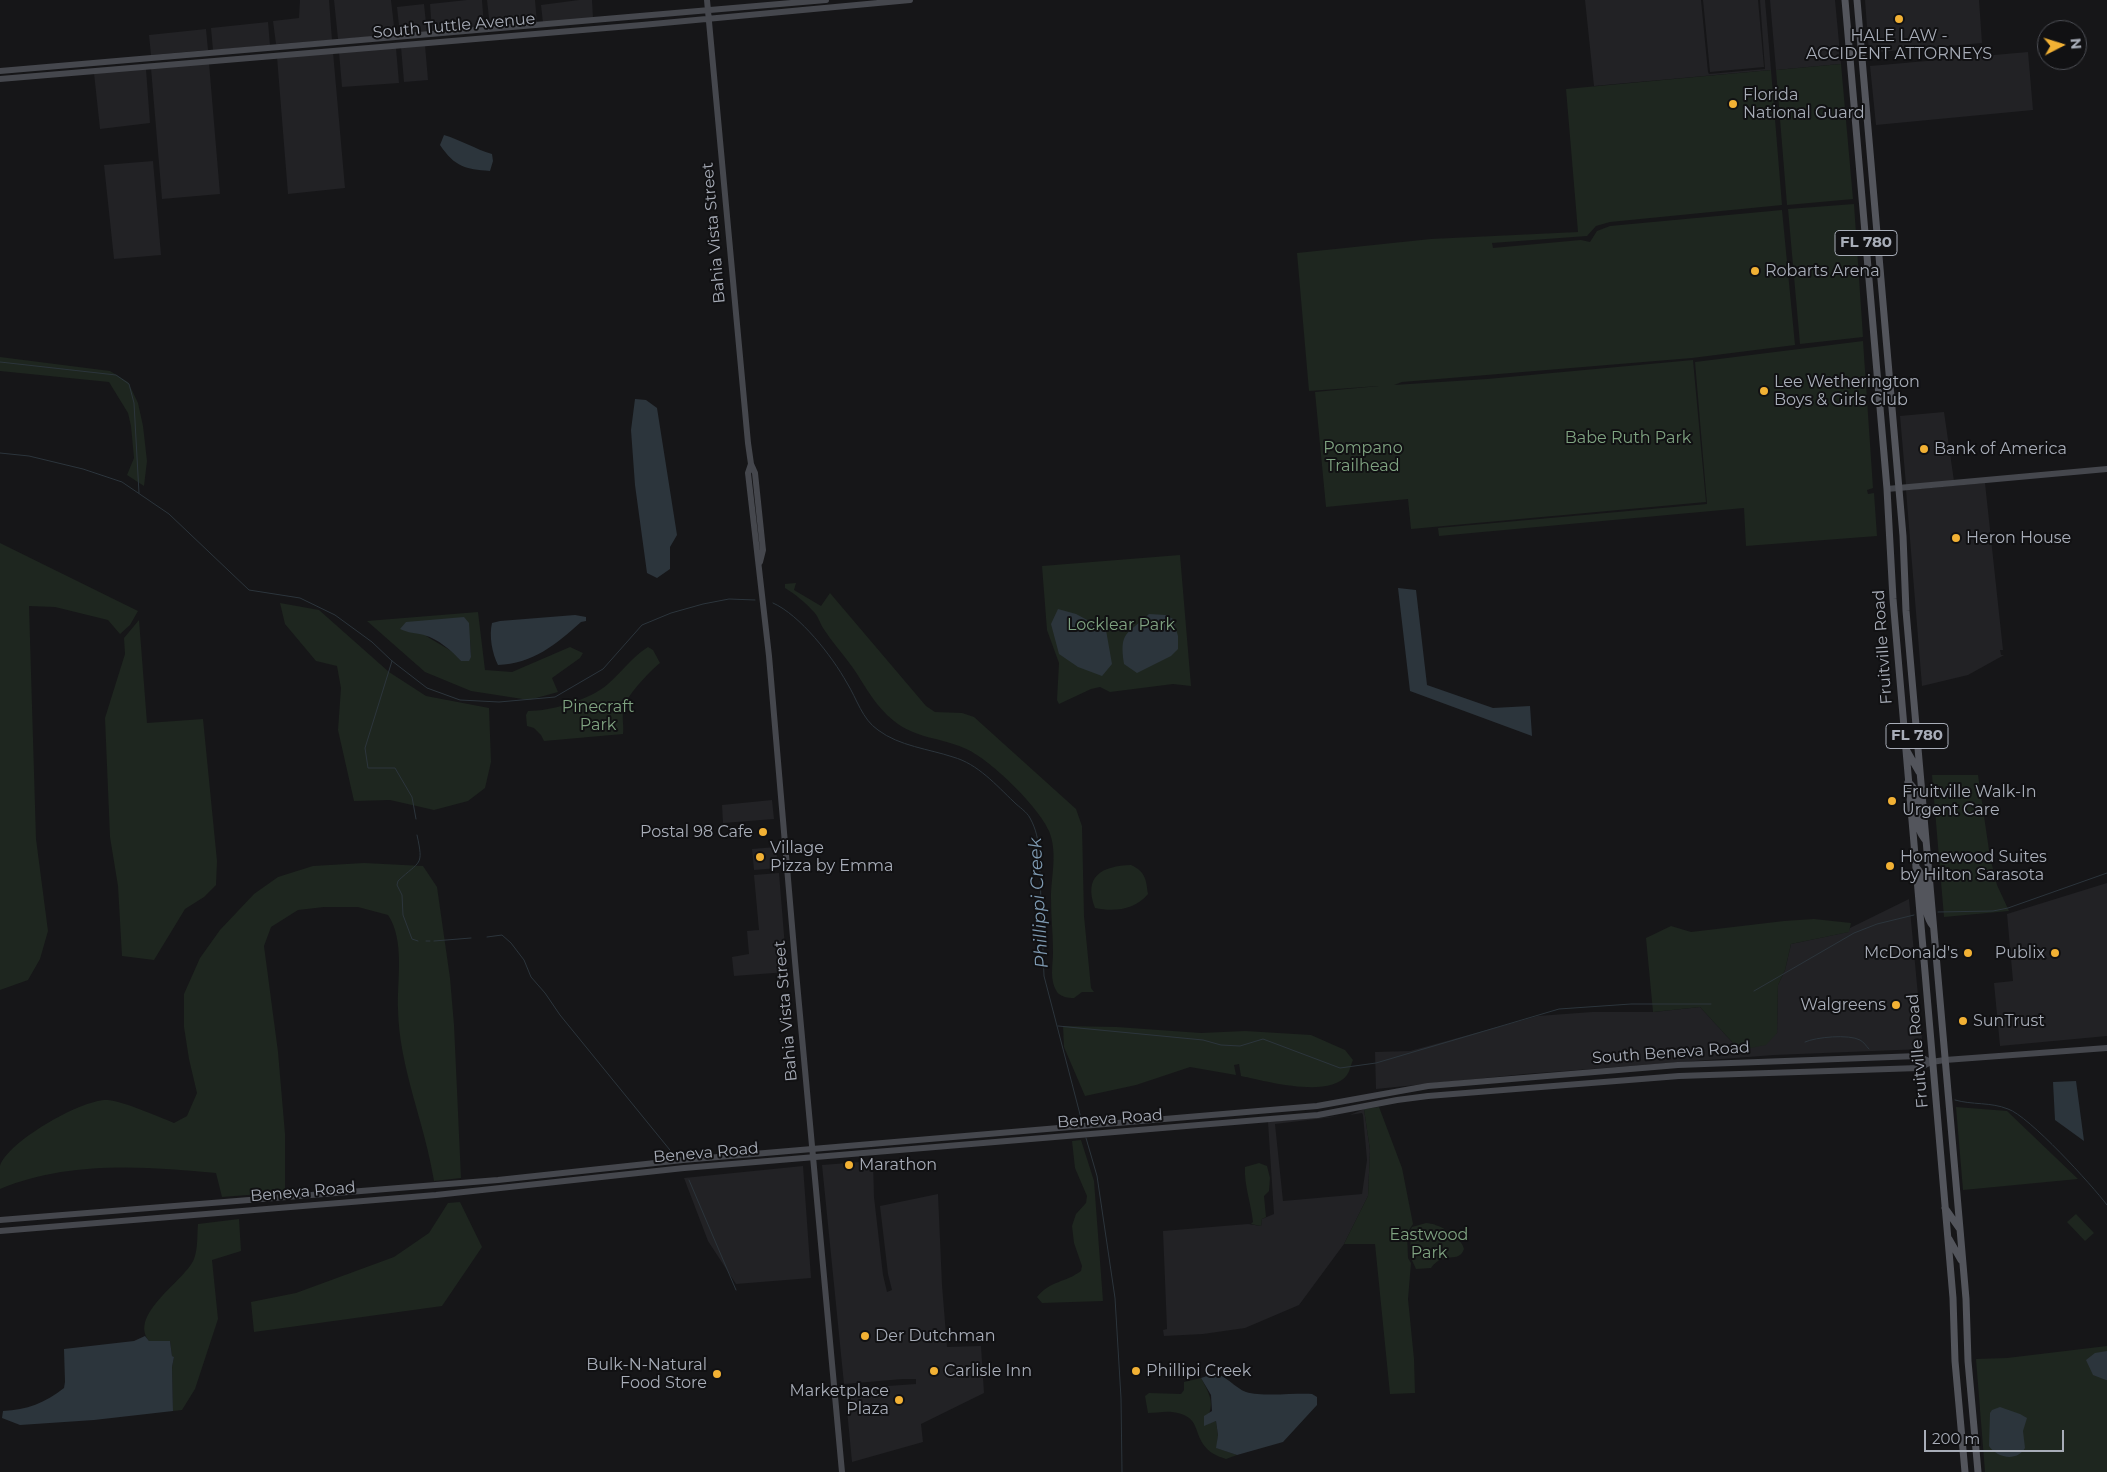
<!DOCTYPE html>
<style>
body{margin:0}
#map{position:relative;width:2107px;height:1472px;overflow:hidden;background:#161618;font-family:Montserrat,sans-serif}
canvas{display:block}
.north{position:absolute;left:2037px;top:20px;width:50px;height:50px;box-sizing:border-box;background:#111113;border:1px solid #4d4f55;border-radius:50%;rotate:85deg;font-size:14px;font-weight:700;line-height:20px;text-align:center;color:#a8adb8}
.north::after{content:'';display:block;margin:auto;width:18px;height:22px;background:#f2b134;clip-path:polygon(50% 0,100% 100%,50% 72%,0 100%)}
.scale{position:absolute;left:1924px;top:1430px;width:140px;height:22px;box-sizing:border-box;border:2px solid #a8adb8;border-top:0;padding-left:6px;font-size:15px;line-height:18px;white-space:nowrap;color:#a8adb8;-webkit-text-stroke:4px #111113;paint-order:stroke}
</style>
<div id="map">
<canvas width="2107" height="1472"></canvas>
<div class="north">N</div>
<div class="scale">200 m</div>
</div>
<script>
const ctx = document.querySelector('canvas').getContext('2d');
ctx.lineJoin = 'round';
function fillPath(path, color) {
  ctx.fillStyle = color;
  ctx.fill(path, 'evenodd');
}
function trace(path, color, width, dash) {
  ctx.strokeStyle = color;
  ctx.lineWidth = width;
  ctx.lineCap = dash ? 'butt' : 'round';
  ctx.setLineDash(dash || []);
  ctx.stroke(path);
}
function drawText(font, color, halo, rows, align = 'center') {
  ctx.font = font + ' Montserrat,sans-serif';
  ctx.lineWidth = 4;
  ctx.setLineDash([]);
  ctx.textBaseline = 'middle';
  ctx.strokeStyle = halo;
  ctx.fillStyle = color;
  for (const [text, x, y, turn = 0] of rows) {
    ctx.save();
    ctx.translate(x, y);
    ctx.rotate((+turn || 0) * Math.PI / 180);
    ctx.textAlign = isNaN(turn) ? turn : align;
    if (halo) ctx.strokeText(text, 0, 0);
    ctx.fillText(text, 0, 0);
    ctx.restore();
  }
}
const built = new Path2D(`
 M300 0H329L332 40 276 44 273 21 299 18Z
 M334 0H391L395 35 338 39Z
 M467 0H482L484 27 432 31 430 4Z
 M487 0H535L537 23 490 27Z
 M579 0H592L593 18 543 23 541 5Z
 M1585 0H1701L1708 72 1709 74 1765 69 1760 0H1765L1771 70 1594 86Z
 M1703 0H1758L1764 67 1710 72Z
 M1770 0H1835L1841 64 1776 70Z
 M1865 0H1979L1982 43 1869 53Z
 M424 4 427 32 400 35 397 7Z
 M268 22 270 45 213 50 211 28Z
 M206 29 208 50 151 55 149 35Z
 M425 45 428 80 404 82 401 47Z
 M396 48 399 83 342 87 339 52Z
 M333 52 345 188 288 194 277 57Z
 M2028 52 2033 110 1876 125 1870 66Z
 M209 63 220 194 162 199 151 68Z
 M146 69 150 123 100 129 94 73Z
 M153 161 161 255 114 259 104 165Z
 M1944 412 1954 481 1906 485 1900 416Z
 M1985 483 2003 650H2000L2001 655H2004L1968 675 1922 686 1906 490Z
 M772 800 774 819 723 823 722 805Z
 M776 847 778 868 754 870 752 849Z
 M779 873 787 972 734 976 732 957 749 954 747 931 759 930 754 875Z
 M2107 883V1036L2000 1046 1994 983 2013 981 2007 914Z
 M1909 899 1923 1049 1774 1055 1525 1074 1376 1089 1375 1052 1410 1051 1538 1016 1592 1012H1653L1700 1007 1734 1044 1777 1033 1778 985 1785 970 1791 944 1848 932 1850 928Z
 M1364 1109 1370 1150 1368 1196 1344 1244 1299 1305 1245 1328 1203 1334 1164 1336 1163 1330 1167 1329 1163 1231 1248 1224 1261 1226 1262 1219 1274 1214 1268 1122 1341 1116 1275 1124 1283 1201 1362 1194 1367 1160 1363 1115 1362 1113 1350 1115Z
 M873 1161 874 1197 883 1275 887 1292 892 1290 888 1274 880 1206 938 1194 942 1285 947 1347 981 1346 984 1393 921 1424 923 1442 852 1462 845 1389 916 1384V1379H903L844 1384 822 1165Z
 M803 1166 811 1278 736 1284 708 1241 684 1178Z`);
const green = new Path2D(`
 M1841 64 1853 199 1787 205 1776 70Z
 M1771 70 1782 205 1610 222 1596 226 1587 236 1492 243 1493 248 1581 240 1590 242 1597 231 1610 226 1782 210 1795 345 1692 358 1402 382 1394 385 1487 379 1693 360 1706 502 1411 529 1408 499 1326 507 1315 392 1379 386 1309 391 1297 253 1431 239 1578 232 1566 89Z
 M1854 204 1863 337 1800 344 1788 209Z
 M1863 341 1873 488 1867 490 1868 494 1874 493 1877 536 1746 546 1744 508 1439 536 1438 528 1707 504 1695 362Z
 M0 357 110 371 128 382 138 403 143 426 147 461 144 486 127 475 134 458 131 426 128 413 109 382 0 371Z
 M0 543 138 611 130 625 120 634 108 620 55 607 29 606 36 839 48 931 40 959 28 980 0 990Z
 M1180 555 1191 686 1173 684 1110 692 1100 687 1091 689 1059 704 1057 700 1059 663 1047 630 1042 566Z
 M796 583 794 590 821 606 830 593 926 706 935 712 962 713 974 717 1076 809 1082 826 1084 916 1091 988 1094 992H1082L1074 998C1068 998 1061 997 1057 992 1049 980 1053 965 1053 952 1053 934 1051 916 1051 899 1051 876 1058 853 1049 831 1039 807 988 757 964 748 939 737 917 739 894 721 875 706 866 687 853 668 843 654 832 642 823 628 820 623 818 616 814 612 806 603 795 594 785 588V584Z
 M280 603 319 610 389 672 426 696 489 708 491 762 485 788 468 801 434 810 390 800 354 801 338 730 341 688 337 666 316 661 285 624Z
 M478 612 485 670 512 672 570 647 583 653 580 658 552 678 558 692 529 700 471 691 425 672 367 621ZM426 636 470 640 471 657 461 661 453 652Z
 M139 620 147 723 203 719 217 861 216 885 204 897 185 909 154 960 122 956 118 886 110 837 105 718 125 654 124 638Z
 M648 647 653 650 660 663C649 672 625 697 623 710 622 718 624 727 623 734L544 741 541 735 534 728 527 726 526 715 528 711C551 711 590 700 608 684 621 673 633 656 648 647Z
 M1932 775H1978L1990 857 1997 885 2009 911 1944 917Z
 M364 863 423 866 437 887 450 978 454 1025 461 1178 434 1181C425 1123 399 1068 398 1009 397 980 405 940 388 915L358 907H324L298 910 271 927 264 946 278 1052 285 1134V1192L222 1197 216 1173C144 1166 67 1161 0 1189 0 1183 0 1173 0 1166 7 1142 83 1098 108 1100 125 1102 157 1116 174 1123L187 1116 197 1093 189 1059 184 1027V994L200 958 220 930 254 894 278 877 313 866Z
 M1131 865C1146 872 1146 880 1148 894 1135 910 1114 912 1095 908 1083 876 1102 866 1131 865Z
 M1814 919 1851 923 1849 932 1791 944 1785 970 1778 985 1777 1033 1766 1045 1745 1049 1734 1044 1700 1007 1653 1012 1646 938 1671 926 1691 932 1784 921Z
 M1063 1026 1117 1027 1201 1033 1245 1031 1311 1035 1345 1050 1353 1060C1351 1064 1350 1071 1347 1075 1329 1099 1266 1081 1241 1076L1239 1064 1234 1065 1236 1075 1190 1067 1136 1085 1085 1096 1064 1047Z
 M1379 1107 1402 1168 1413 1224 1407 1233 1408 1258 1411 1263 1408 1299 1414 1359 1415 1393 1390 1394 1375 1244H1344L1368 1196 1370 1150 1364 1109Z
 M1956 1107 2007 1111 2078 1179 1963 1190Z
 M1081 1140 1094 1181 1103 1301 1042 1303 1037 1297C1051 1280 1065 1283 1081 1271L1082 1266 1074 1243 1072 1226 1076 1214 1086 1203 1087 1196 1075 1168 1072 1141Z
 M1259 1163 1267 1166 1270 1178 1269 1191 1264 1196 1266 1217 1262 1219 1261 1226 1251 1224 1253 1222C1251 1203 1244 1185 1245 1167Z
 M460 1202 482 1247 442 1306 254 1332 251 1302 296 1293 394 1257 429 1233 448 1203Z
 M2076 1214 2094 1233 2085 1241 2067 1222Z
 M239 1219 241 1251 212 1260 218 1319 195 1389 182 1410 173 1411 172 1367 174 1357 172 1356 170 1341H149C128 1314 186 1280 194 1259 198 1249 197 1235 198 1224Z
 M1426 1223C1438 1223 1462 1237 1464 1249 1458 1265 1445 1249 1431 1268L1416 1269 1411 1258 1410 1231 1412 1227Z
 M2107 1346V1472H1985L1976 1359 2007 1358Z
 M1201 1378C1212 1398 1215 1405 1204 1425L1216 1421 1218 1435 1217 1448 1237 1455 1226 1459C1217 1456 1209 1453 1203 1444 1193 1428 1199 1416 1172 1412 1165 1411 1156 1413 1148 1413L1145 1396 1149 1393 1181 1394 1184 1390V1382Z`);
const water = new Path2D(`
 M444 135C461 140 475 149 492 154L493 161 490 171C465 169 455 167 440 145Z
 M635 399 646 400 657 408 677 535 670 547V569L657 578 647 573 635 485 631 430Z
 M1398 588 1416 590 1427 685 1493 708 1530 706 1532 736 1410 691Z
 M1058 609 1076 614 1106 630 1112 664 1102 676 1078 667 1059 654 1051 624Z
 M1149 614 1166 615 1173 619 1178 636V649L1171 656 1137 673 1124 664C1119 631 1127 635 1149 614Z
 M575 615 586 617V621L581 622C557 644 532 664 498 665 492 653 489 636 492 623L500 621Z
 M464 617 469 623 471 657 469 661H461C451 650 438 639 424 635 416 633 408 633 400 629L406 622Z
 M2076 1081 2084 1141 2055 1120 2053 1082Z
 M145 1336 149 1341H170L172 1356 174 1357 172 1367 173 1411 94 1420 20 1425 2 1418 3 1411C27 1410 45 1403 64 1388L65 1382 64 1349 134 1341Z
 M2107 1351V1380H2106L2093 1375 2086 1360 2095 1353Z
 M1213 1374C1224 1373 1235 1388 1246 1392 1262 1397 1294 1393 1312 1394L1317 1397V1405L1283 1442 1237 1455 1216 1448 1218 1435 1216 1421 1204 1426V1416L1212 1411 1211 1395 1201 1378Z
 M2000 1407 2020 1414 2027 1418 2023 1431 2025 1448C2017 1462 1997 1458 1989 1446L1990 1413 1992 1410Z`);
const stream = new Path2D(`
 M0 362 116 375 129 384 134 403 139 493
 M0 453 29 456 83 469 122 482 169 514 249 590 300 598 335 615 372 642 392 661 427 688 460 700 499 702 555 697 603 669 642 625 671 613 703 604 729 599 755 600
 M773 603C800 615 832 656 847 683 857 699 862 719 878 730 899 746 929 749 953 757 978 764 996 785 1014 802 1019 807 1027 812 1030 818 1036 829 1038 839 1039 851L1044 976 1082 1122
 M392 661 365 748 368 768H395L412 797 416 819
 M417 835C424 867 420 860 398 881L397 885 402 895 403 915 412 939 418 941
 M1938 912 1993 911 2008 908 2107 873
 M487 937 502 935 511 943 524 960 531 977 545 993 560 1015 674 1155
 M426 941H430
 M434 941 471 938
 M1754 991 1854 933 1877 924 1914 915
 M1058 1026 1203 1040 1221 1045 1240 1046 1263 1039 1340 1068 1376 1063 1559 1009 1631 1004H1711
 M1805 1042C1816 1037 1849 1034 1860 1040 1864 1042 1866 1046 1869 1049
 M1955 1100C1972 1105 1991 1102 2008 1109 2029 1116 2092 1185 2107 1205
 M1086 1138 1097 1176 1115 1298 1121 1398 1122 1472
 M689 1180 736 1290`);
const secondary = new Path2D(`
 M707 0 748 443 751 464 755 473 763 550 760 562
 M0 71 826 0
 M0 79 642 25 910 0
 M751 464 748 473 769 656 795 961 842 1472
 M1887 489 2107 469
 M0 1220 498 1180 683 1160 1317 1106 1428 1086 1678 1065 1918 1056 1931 1062
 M0 1231 436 1195 684 1168 1318 1115 1397 1100 1428 1096 1679 1076 1919 1068 1931 1062 1945 1060 2107 1048`);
const primary = new Path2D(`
 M1845 0 1887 489 1893 599 1953 1298 1955 1361 1965 1472
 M1857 0 1903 536 1906 611 1960 1229 1966 1299 1968 1361 1978 1472
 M1907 751 1919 772
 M1908 782C1924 794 1913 815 1920 831 1921 835 1924 838 1926 841
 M1916 867C1931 883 1919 909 1933 926
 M1945 1208 1959 1228
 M1949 1239 1961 1260`);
const markers = [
 [1899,19,5,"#f2b134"],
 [1733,104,5,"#f2b134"],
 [1755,271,5,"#f2b134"],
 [1764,391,5,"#f2b134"],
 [1924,449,5,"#f2b134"],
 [1956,538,5,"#f2b134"],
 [1892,801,5,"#f2b134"],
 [763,832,5,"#f2b134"],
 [760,857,5,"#f2b134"],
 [1890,866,5,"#f2b134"],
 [1968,953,5,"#f2b134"],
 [2055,953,5,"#f2b134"],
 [1896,1005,5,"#f2b134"],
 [1963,1021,5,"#f2b134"],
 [849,1165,5,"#f2b134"],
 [865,1336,5,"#f2b134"],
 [934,1371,5,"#f2b134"],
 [1136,1371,5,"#f2b134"],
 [717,1374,5,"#f2b134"],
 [899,1400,5,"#f2b134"]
];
const shields = [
 [1866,243,62],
 [1917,736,62]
];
const shieldNames = [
 ["FL 780",1866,243],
 ["FL 780",1917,736]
];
const streetNames = [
 ["South Tuttle Avenue",454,26,-5],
 ["Bahia Vista Street",714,233,-95],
 ["Fruitville Road",1883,647,-94],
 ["Bahia Vista Street",786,1011,-95],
 ["Fruitville Road",1918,1051,-95],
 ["South Beneva Road",1671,1053,-4],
 ["Beneva Road",1110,1119,-4],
 ["Beneva Road",706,1153,-5],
 ["Beneva Road",303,1192,-5]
];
const poiNames = [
 ["HALE LAW -",1899,36,"center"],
 ["ACCIDENT ATTORNEYS",1899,54,"center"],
 ["Florida",1743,95],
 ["National Guard",1743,113],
 ["Robarts Arena",1765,271],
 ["Lee Wetherington",1774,382],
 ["Boys & Girls Club",1774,400],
 ["Bank of America",1934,449],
 ["Heron House",1966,538],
 ["Fruitville Walk-In",1902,792],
 ["Urgent Care",1902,810],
 ["Postal 98 Cafe",753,832,"right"],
 ["Village",770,848],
 ["Pizza by Emma",770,866],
 ["Homewood Suites",1900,857],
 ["by Hilton Sarasota",1900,875],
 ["McDonald's",1958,953,"right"],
 ["Publix",2045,953,"right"],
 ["Walgreens",1886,1005,"right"],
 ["SunTrust",1973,1021],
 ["Marathon",859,1165],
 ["Der Dutchman",875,1336],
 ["Bulk-N-Natural",707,1365,"right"],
 ["Food Store",707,1383,"right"],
 ["Carlisle Inn",944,1371],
 ["Phillipi Creek",1146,1371],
 ["Marketplace",889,1391,"right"],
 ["Plaza",889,1409,"right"]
];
const parkNames = [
 ["Babe Ruth Park",1628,438],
 ["Pompano",1363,448],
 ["Trailhead",1363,466],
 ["Locklear Park",1121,625],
 ["Pinecraft",598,707],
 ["Park",598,725],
 ["Eastwood",1429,1235],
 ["Park",1429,1253]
];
const waterNames = [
 ["Phillippi Creek",1039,903,-93]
];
fillPath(built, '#222225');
fillPath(green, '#1e261f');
fillPath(water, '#2c353c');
trace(stream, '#2c353c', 1);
trace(secondary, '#45474d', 6);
trace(primary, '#53555c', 7);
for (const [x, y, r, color] of markers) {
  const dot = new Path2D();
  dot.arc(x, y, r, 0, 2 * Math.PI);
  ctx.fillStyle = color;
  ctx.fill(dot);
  trace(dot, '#111113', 2);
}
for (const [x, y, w] of shields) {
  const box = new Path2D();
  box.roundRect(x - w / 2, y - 12.5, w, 25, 4);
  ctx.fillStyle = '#111113';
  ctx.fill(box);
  trace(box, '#a8adb8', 1);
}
drawText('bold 15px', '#a8adb8', null, shieldNames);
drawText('16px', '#a8adb8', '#111113', streetNames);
drawText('16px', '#a8adb8', '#111113', poiNames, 'left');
drawText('16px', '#7fa381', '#111113', parkNames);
drawText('italic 18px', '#7f9bb3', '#111113', waterNames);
</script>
